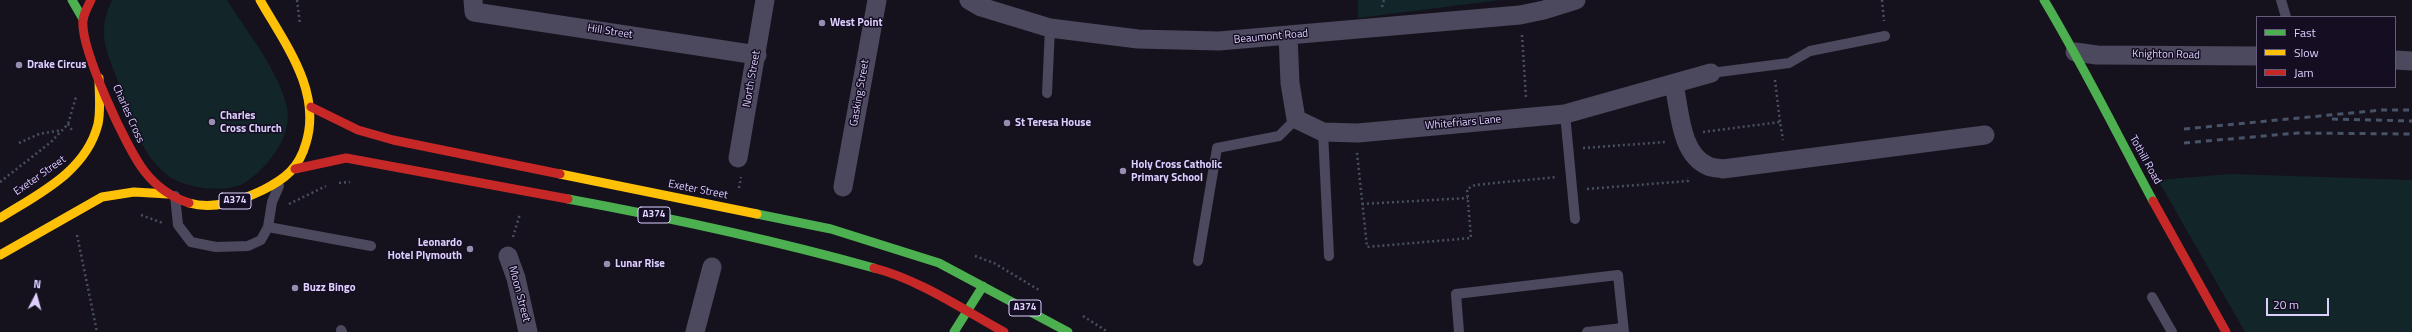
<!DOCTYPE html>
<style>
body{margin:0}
#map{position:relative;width:2412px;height:332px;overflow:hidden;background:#16121d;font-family:"Titillium Web",sans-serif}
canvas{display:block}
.legend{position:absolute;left:2256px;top:16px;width:140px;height:72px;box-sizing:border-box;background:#150e22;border:1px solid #655c7a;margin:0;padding:5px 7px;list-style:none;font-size:12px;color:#ddd0fe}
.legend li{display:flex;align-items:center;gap:8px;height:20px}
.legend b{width:20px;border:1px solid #655c7a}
.north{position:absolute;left:16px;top:276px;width:40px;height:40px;-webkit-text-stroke:3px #150e22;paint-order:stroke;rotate:6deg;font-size:11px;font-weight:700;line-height:16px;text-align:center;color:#ddd0fe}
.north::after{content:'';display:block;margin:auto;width:14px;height:18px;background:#ddd0fe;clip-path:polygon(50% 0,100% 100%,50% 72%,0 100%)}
.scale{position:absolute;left:2266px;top:298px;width:63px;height:18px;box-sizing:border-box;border:2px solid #ddd0fe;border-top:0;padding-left:5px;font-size:12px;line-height:14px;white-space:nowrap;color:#ddd0fe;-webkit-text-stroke:3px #150e22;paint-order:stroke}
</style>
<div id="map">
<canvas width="2412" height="332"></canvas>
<ul class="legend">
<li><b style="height:5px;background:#4caf50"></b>Fast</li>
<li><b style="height:5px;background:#ffc107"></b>Slow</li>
<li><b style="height:5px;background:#c62828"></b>Jam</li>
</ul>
<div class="north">N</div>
<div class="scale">20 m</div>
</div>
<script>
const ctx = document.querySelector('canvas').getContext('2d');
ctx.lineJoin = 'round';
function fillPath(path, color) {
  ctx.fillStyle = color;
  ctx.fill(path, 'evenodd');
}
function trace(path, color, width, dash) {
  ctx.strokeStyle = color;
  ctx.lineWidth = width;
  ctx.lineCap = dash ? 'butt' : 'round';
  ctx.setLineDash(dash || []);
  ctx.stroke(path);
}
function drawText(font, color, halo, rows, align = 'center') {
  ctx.font = font + ' "Titillium Web",sans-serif';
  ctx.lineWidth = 3;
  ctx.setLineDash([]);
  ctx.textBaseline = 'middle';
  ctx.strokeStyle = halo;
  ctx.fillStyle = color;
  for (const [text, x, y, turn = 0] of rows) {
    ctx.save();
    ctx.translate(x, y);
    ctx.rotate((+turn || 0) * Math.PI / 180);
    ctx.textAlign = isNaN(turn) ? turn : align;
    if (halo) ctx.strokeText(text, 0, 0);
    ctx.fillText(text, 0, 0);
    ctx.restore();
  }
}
const green = new Path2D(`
 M112 0H227C247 32 279 71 287 108 293 136 267 169 244 183 225 194 182 188 166 174 139 152 130 115 119 84 107 51 96 34 112 0Z
 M1358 0H1500L1358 18Z
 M2231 174 2412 180V332H2245L2158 180Z`);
const path = new Path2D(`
 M297 0 300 24
 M1882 0 1884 21
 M1382 7 1384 0
 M1522 35 1526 98
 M1775 80 1780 122
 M68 124 73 132
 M1703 132 1780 122 1783 140
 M19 143 39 134 62 130
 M1583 148 1666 142
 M1357 153 1367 247 1471 238 1467 189 1475 185 1557 177
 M0 182 51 142 68 124 76 97
 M339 183 350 182
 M739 188 741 177
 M1587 189 1688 181V177
 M289 204 326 186
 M1362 204 1468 198
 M141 215 163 223
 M77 235 97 332
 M513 237 520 214
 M975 256 994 263 1039 290
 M1083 316 1108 332`);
const lane = new Path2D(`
 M2281 0 2286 17
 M1711 73 1789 63 1810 51 1885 36
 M1047 93 1050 28
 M1565 114 1575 219
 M1323 132 1329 256
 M175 196 178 225 191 242 216 247 248 246 261 240 268 227 272 202 279 186
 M268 227 371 246
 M1198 261 1217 148 1279 136 1296 119
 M2152 297 2172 332
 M341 330 342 332
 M1459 332 1456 294 1618 275 1624 332
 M1587 332 1623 328`);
const street = new Path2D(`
 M473 0 474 12 757 55
 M969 0 981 7 1050 28 1138 39 1219 41 1520 15 1544 10 1576 0
 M1288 35 1290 83 1296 119 1323 132 1358 133 1565 114 1711 73
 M2075 52 2097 55 2257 56
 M2395 60 2412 61
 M1674 85C1680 111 1680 154 1708 166 1712 168 1719 168 1723 169L1985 135
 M738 158 765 0
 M843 187 877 0
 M508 256 516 278 528 332
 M695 332 712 267`);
const fast = new Path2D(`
 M72 0 83 19
 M2044 0C2083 65 2117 134 2153 201
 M568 199C671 218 773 240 874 268
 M757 214 831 229 939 263 1068 332
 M954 332 983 286`);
const slow = new Path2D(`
 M560 174 757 214
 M189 203C214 210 240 201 263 190 285 179 299 168 306 143 322 91 285 44 260 0
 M0 218C38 194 86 172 98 124 101 110 99 93 99 78
 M0 255 102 197 134 192 168 194`);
const jam = new Path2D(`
 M91 0C88 6 84 13 83 20 80 48 126 148 145 172 156 186 171 197 189 203
 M311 107 358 130 393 140 560 174
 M295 169 346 158 568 199
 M2153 201 2226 332
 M874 268C920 280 962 309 1004 332`);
const rail = new Path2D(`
 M2332 119 2412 121
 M2184 129 2382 110H2412
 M2184 143 2298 133 2412 134`);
const markers = [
 [822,23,4,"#978eaf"],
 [19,65,4,"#978eaf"],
 [212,122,4,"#978eaf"],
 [1007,123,4,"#978eaf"],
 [1123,171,4,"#978eaf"],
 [470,249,4,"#978eaf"],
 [607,264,4,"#978eaf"],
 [295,288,4,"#978eaf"]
];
const shields = [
 [235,201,32],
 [654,215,32],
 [1025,308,32]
];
const shieldNames = [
 ["A374",235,201],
 ["A374",654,215],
 ["A374",1025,308]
];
const poiNames = [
 ["West Point",830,23],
 ["Drake Circus",27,65],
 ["Charles",220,116],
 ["Cross Church",220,129],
 ["St Teresa House",1015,123],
 ["Holy Cross Catholic",1131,165],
 ["Primary School",1131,178],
 ["Leonardo",462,243,"right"],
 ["Hotel Plymouth",462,256,"right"],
 ["Lunar Rise",615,264],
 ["Buzz Bingo",303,288]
];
const streetNames = [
 ["Hill Street",610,32,9],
 ["Beaumont Road",1271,37,-5],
 ["Knighton Road",2166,55,1],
 ["North Street",752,79,-80],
 ["Gasking Street",860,93,-80],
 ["Charles Cross",128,114,66],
 ["Whitefriars Lane",1463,123,-5],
 ["Tothill Road",2145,160,61],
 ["Exeter Street",40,176,-35],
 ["Exeter Street",698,190,11],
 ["Moon Street",519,294,75]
];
fillPath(green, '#122529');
trace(path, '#48505e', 2.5, [2, 3]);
trace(lane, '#4c485e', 10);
trace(street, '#4c485e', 19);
trace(fast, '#4caf50', 9);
trace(slow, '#ffc107', 9);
trace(jam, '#c62828', 9);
trace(rail, '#465368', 3, [6, 5]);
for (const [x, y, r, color] of markers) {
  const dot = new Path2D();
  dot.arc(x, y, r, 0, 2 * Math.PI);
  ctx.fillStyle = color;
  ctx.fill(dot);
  trace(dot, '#150e22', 1.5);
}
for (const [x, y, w] of shields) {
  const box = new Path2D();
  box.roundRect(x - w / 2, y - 8, w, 16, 3);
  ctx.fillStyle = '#150e22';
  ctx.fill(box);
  trace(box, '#ddd0fe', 1);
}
drawText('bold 10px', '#ddd0fe', null, shieldNames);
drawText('bold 11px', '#ddd0fe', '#150e22', poiNames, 'left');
drawText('11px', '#ddd0fe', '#150e22', streetNames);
</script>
